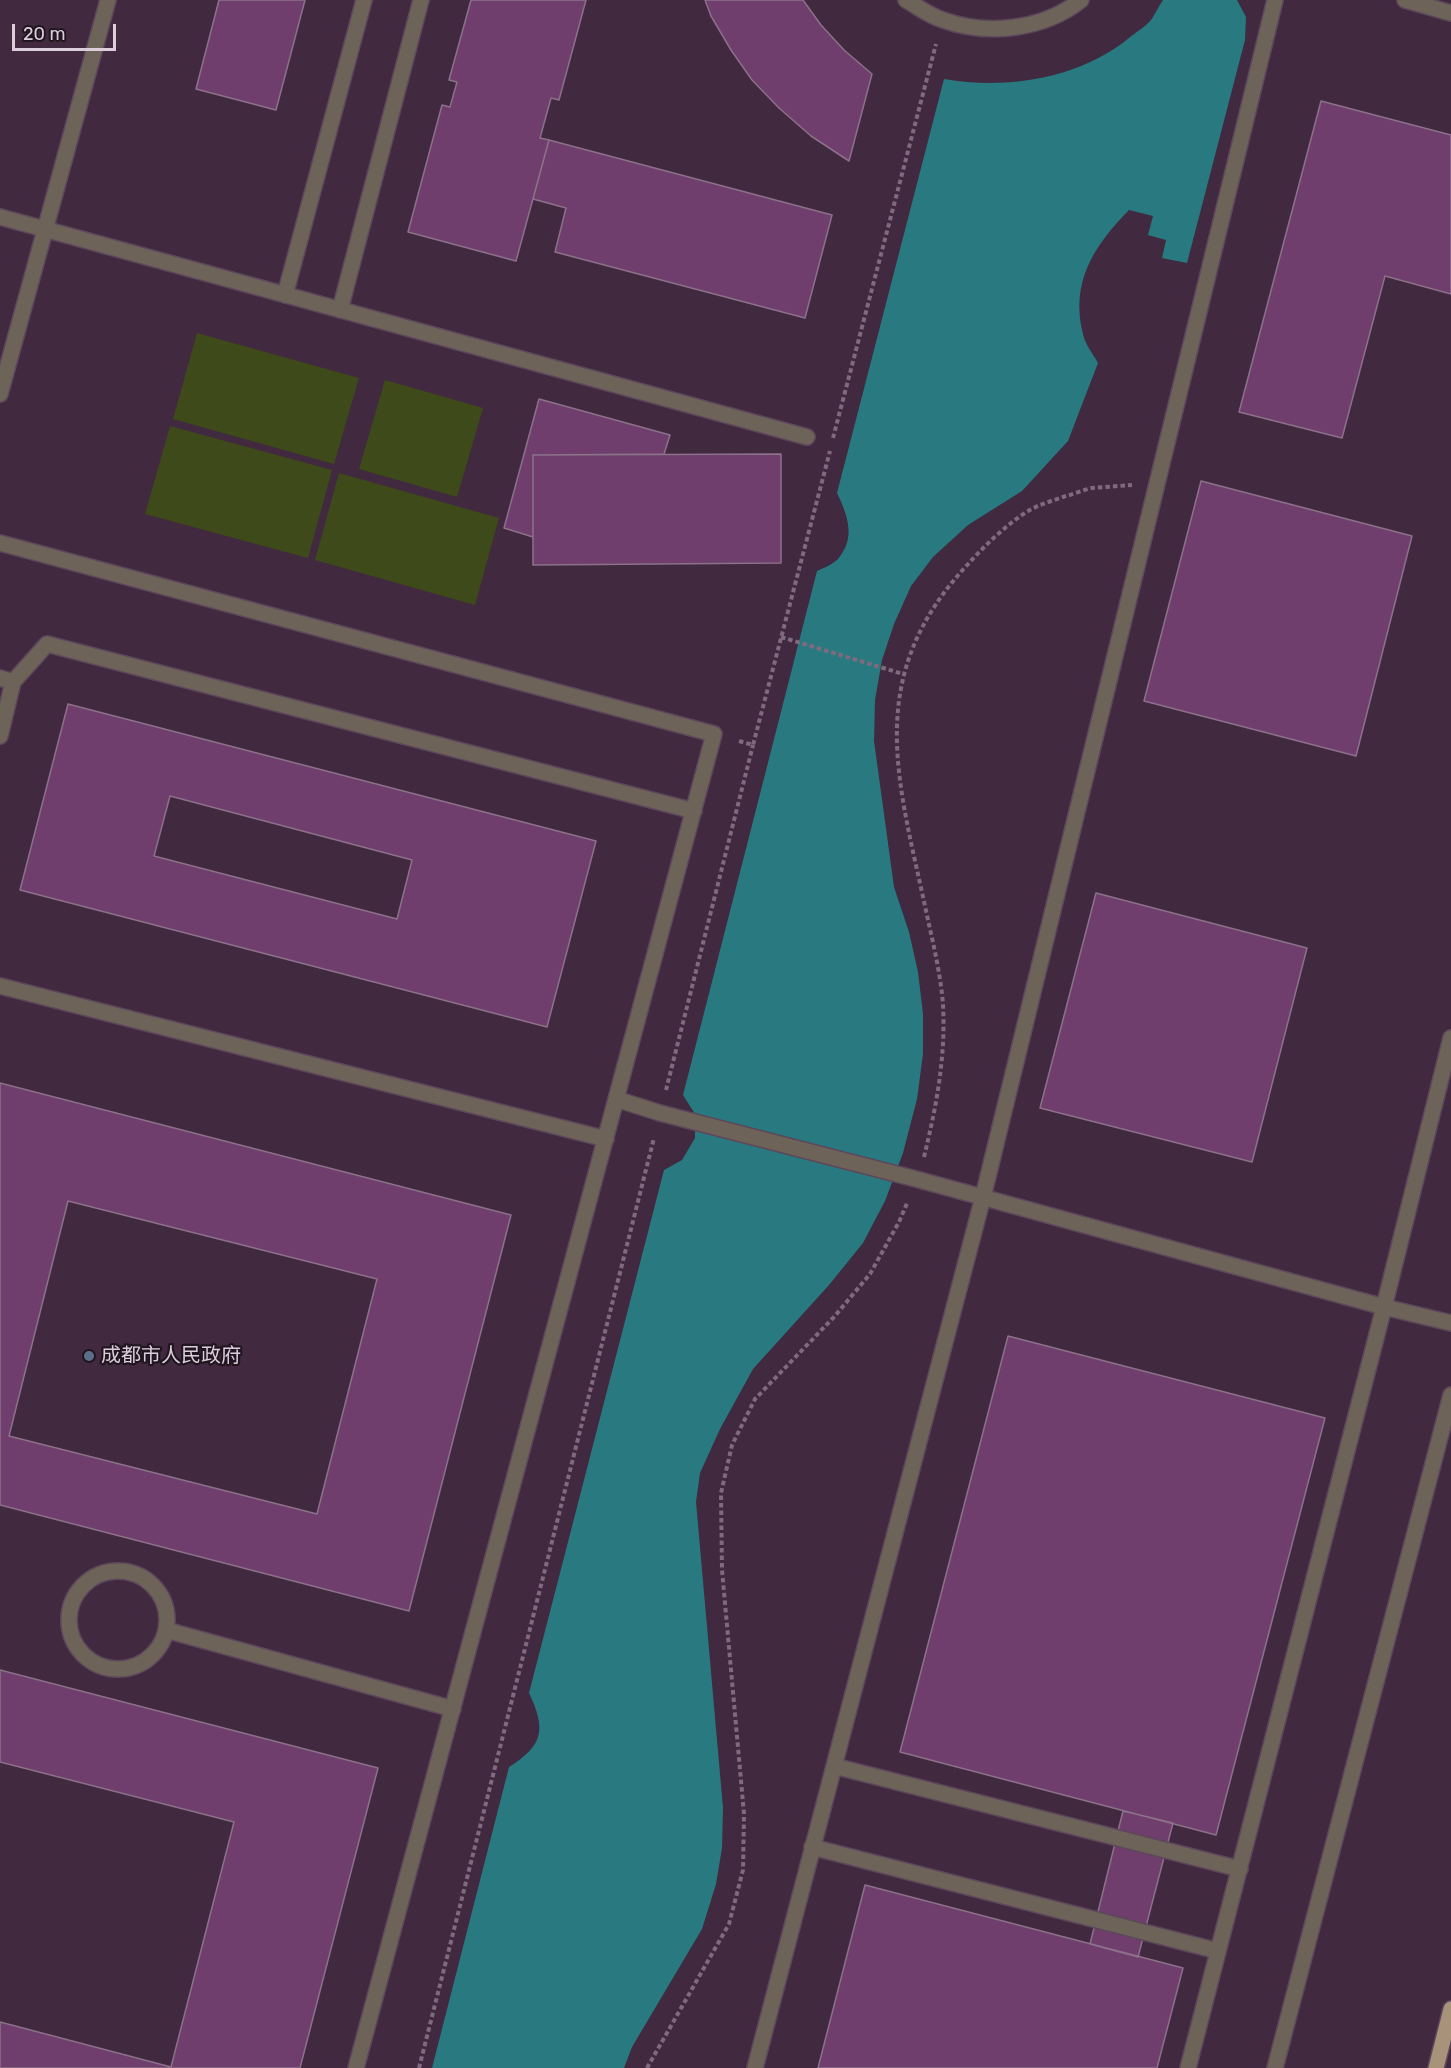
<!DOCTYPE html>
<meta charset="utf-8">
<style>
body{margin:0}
#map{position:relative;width:1451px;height:2068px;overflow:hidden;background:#41293f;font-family:Rubik,sans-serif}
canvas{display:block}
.scale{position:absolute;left:12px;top:24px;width:104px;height:27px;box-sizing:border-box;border:3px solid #dccddb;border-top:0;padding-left:8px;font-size:18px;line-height:21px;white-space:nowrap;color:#dccddb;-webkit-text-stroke:4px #211620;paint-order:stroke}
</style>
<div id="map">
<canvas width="1451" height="2068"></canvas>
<div class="scale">20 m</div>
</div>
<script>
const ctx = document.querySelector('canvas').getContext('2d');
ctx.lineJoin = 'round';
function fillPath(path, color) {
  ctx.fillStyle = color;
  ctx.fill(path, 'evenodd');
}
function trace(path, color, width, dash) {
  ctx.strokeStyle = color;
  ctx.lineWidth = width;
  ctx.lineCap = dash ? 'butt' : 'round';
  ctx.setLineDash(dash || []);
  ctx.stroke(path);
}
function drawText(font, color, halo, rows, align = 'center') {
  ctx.font = font + ' Rubik,"Noto Sans SC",sans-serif';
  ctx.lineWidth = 4.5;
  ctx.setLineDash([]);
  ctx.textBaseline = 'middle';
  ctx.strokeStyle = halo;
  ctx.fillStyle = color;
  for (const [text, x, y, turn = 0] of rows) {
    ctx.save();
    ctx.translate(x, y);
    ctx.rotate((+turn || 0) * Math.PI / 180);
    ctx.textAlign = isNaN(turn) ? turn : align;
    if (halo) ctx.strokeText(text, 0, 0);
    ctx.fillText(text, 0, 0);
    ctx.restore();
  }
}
const green = new Path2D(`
 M197 333 359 378 334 464 173 419Z
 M385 380 483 408 457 497 359 469Z
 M170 426 332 470 308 558 145 514Z
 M339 473 499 518 475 605 315 560Z`);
const water = new Path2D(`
 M1163 0H1237L1246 17 1245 40 1187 263 1162 258 1166 240 1148 235 1153 216 1129 210C1094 246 1070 282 1083 334 1085 344 1093 354 1098 363L1068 441 1022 491 968 525 933 557 911 586 894 624 882 660 875 700 874 741 894 887 909 932 918 972 923 1014V1054L917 1099 903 1153 885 1201 863 1243 829 1285 753 1369 720 1429 700 1473 696 1502 723 1808 722 1848 716 1884 702 1929 632 2047 624 2068H432L509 1767C544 1745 546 1729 529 1693L664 1170 682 1160 695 1138V1114L683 1095 817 571C824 568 833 564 838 559 856 538 848 516 837 493L944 79C1007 90 1078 79 1129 38 1136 32 1145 27 1151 20 1155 14 1159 6 1163 0Z`);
const building = new Path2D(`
 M219 0H305L276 110 196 89Z
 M471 0H586L559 100 551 98 540 138 549 140 516 261 408 232 442 105 450 107 457 82 449 80Z
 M705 0H803L821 25 844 50 872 74 849 161 811 136 779 108 752 80 731 50 711 16Z
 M1321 101 1451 135V294L1385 276 1342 438 1239 412Z
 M549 140 832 215 805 318 555 252 566 208 533 199Z
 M539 399 670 435 664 454 533 455V537L504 528Z
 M781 454V563L533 565V455Z
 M1201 481 1412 536 1356 756 1144 701Z
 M68 704 596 841 547 1027 20 890ZM170 796 412 860 397 919 154 856Z
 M1096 893 1307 948 1252 1162 1040 1108Z
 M0 1083 511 1215 409 1611 0 1505ZM68 1201 377 1279 317 1514 9 1436Z
 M1008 1336 1325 1418 1216 1835 900 1752Z
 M0 1670 378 1768 300 2068H0V2022L171 2067 234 1822 0 1762Z
 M1123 1811 1173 1823 1138 1957 1090 1944Z
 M865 1885 1183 1968 1157 2068H818Z`);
const path = new Path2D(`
 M833 438 936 44
 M781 637 903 674
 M739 741 753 745 830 451
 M666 1090 753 745
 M924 1157C936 1108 946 1057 943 1005 941 977 934 947 928 920 899 782 860 678 970 562 987 543 1016 515 1040 505 1048 502 1057 499 1066 496 1074 494 1083 490 1092 488 1105 487 1119 486 1132 485
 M419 2068 654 1138
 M647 2068 729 1924 743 1870 744 1814 722 1570 721 1493 732 1445 755 1399 834 1317 870 1274 899 1222 908 1201`);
const minor = new Path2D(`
 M906 0C918 7 930 16 943 20 988 36 1043 30 1081 0
 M1405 0 1451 13
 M0 217 807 437
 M285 295 364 0
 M340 310 421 0
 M0 394 108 0
 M0 543 714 734 356 2068
 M0 678 13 682 47 644 694 811
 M0 736 13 682
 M0 986 606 1139
 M1451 1038 1384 1307 1451 1323
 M616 1099 660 1113 916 1179 1384 1307 1188 2068
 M69 1620a49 49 0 1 1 98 0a49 49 0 1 1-98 0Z
 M166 1630 453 1709
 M834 1766 1240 1869
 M812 1847 1218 1951
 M755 2068 983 1197 1275 0
 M1275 2068 1451 1395`);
const major = new Path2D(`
 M1436 2068 1451 2009`);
const markers = [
 [89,1356,6,"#5c6f8a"]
];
const poiNames = [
 ["成都市人民政府",101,1356]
];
fillPath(green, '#3e4a19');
fillPath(water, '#287a80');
fillPath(building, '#6f3e6d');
trace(building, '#8c718a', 1.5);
trace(minor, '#5d475b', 18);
trace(major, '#5d475b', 18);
trace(path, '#806b7e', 4, [4.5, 3]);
trace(minor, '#6e6358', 15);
trace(major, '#a8927a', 15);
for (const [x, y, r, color] of markers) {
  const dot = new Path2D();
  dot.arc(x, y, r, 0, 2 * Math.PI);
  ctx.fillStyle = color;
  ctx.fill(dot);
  trace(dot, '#211620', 2);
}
drawText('20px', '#dccddb', '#211620', poiNames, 'left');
</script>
